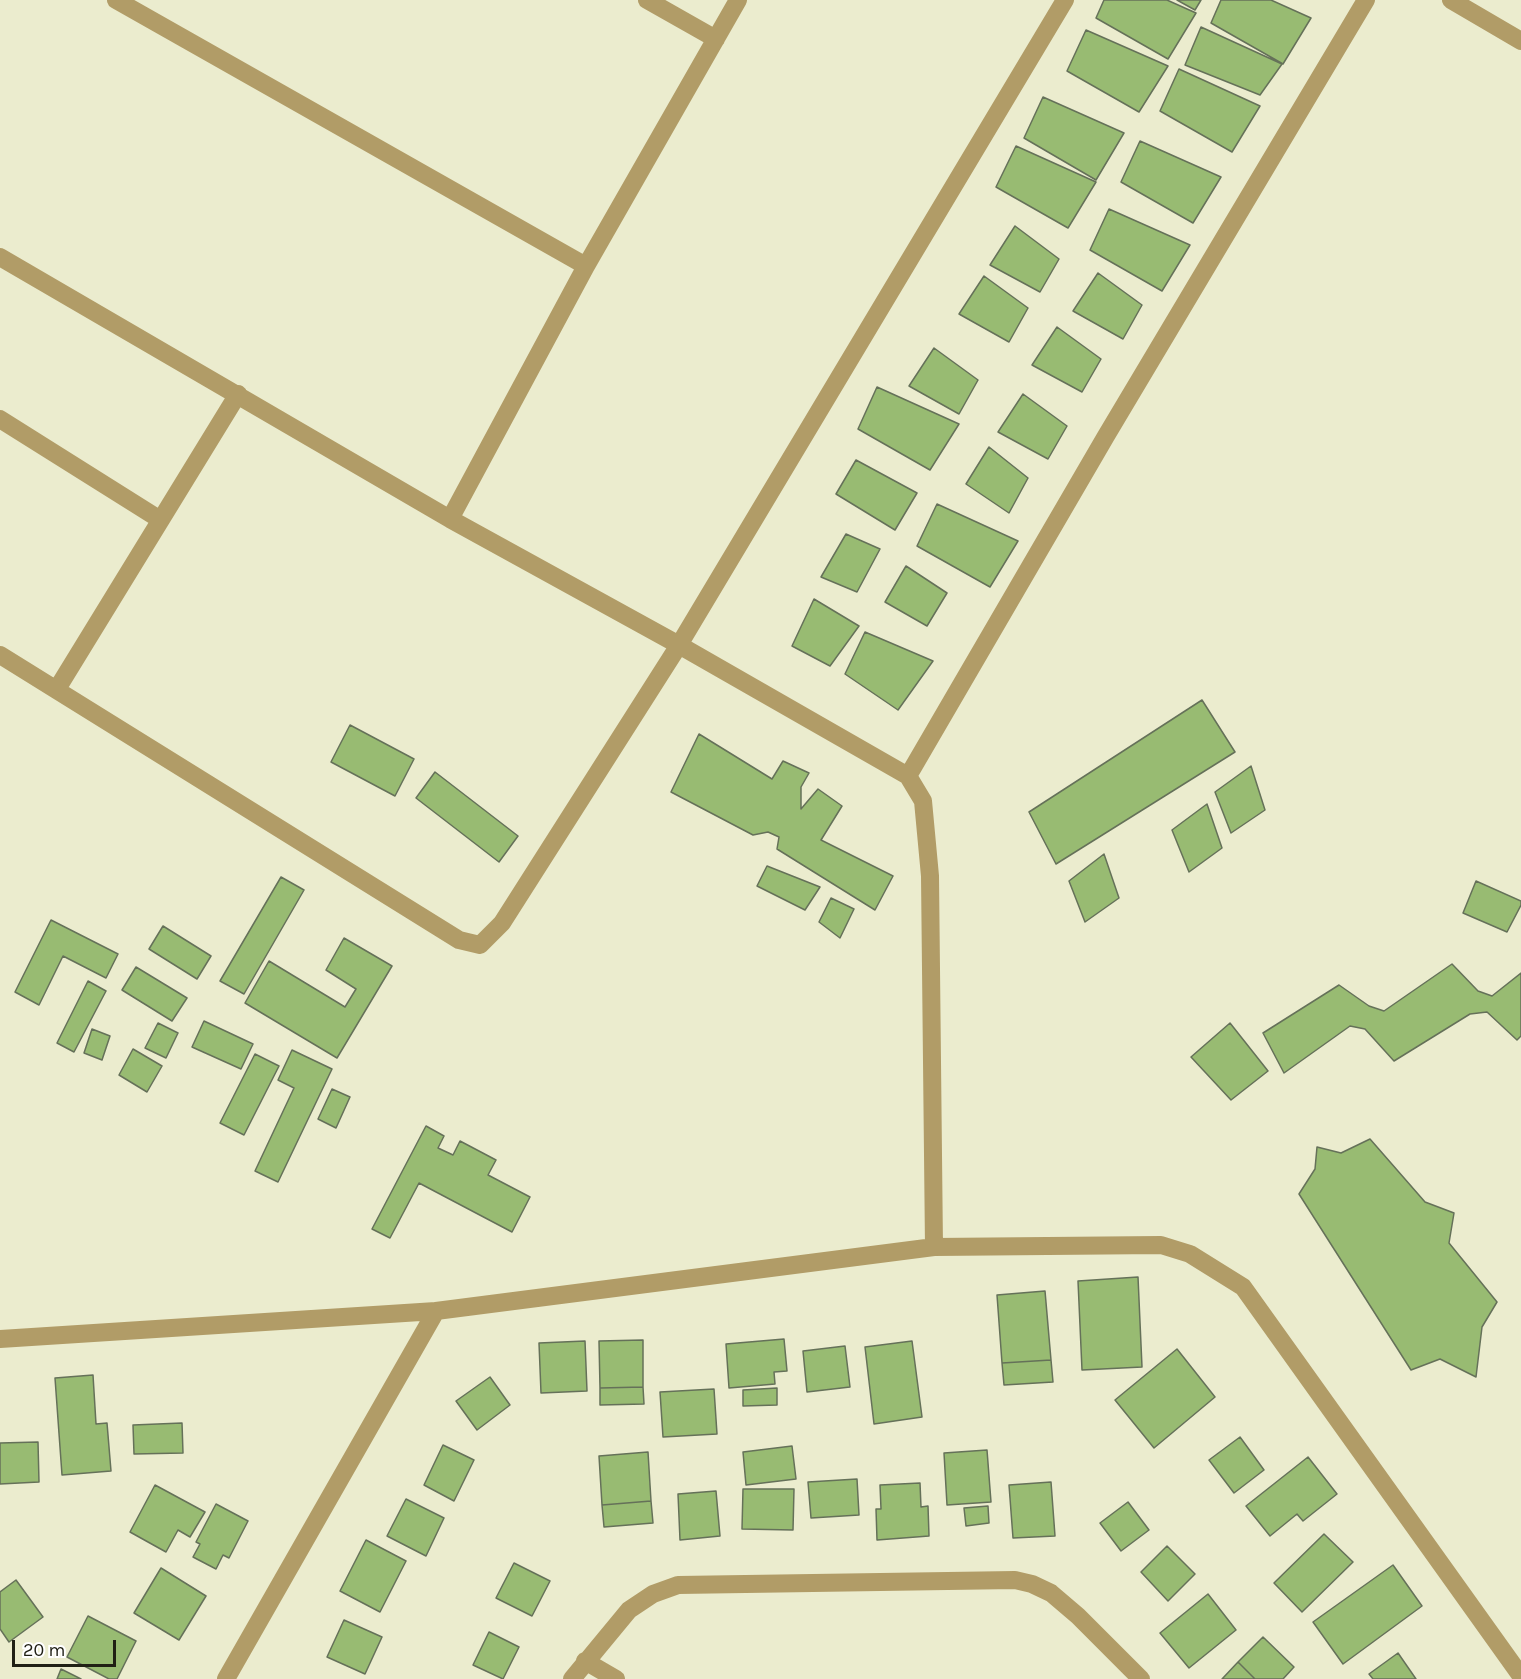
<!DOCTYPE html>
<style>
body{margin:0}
#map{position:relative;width:1521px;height:1679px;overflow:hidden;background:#ebecce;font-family:Karla,sans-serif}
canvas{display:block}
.scale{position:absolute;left:12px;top:1640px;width:104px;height:27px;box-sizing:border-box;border:3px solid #202015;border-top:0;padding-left:8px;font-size:18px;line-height:21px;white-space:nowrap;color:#202015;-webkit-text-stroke:4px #fff;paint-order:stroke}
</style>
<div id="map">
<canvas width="1521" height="1679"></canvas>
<div class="scale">20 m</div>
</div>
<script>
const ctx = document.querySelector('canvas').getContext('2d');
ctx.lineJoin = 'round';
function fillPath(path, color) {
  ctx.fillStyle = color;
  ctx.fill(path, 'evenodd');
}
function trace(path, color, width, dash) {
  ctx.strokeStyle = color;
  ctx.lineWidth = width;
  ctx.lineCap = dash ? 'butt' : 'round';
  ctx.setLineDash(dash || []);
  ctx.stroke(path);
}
const building = new Path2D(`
 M1104 0H1167L1196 13 1168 59 1096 18Z
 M1177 0H1201L1195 10Z
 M1221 0H1271L1311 18 1283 64 1211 23Z
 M1201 27 1282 64 1260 95 1185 65Z
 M1086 30 1168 66 1139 112 1067 71Z
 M1179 69 1260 106 1232 152 1160 111Z
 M1043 97 1124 133 1096 180 1024 138Z
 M1140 141 1221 177 1193 223 1121 182Z
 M1016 146 1096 182 1068 228 996 187Z
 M1109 209 1190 245 1162 291 1090 250Z
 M1015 226 1059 259 1040 292 990 265Z
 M1098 273 1142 305 1123 339 1073 311Z
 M984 276 1028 308 1009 342 959 314Z
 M1057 327 1101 359 1082 392 1032 365Z
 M934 348 978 380 959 414 909 386Z
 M877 387 959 424 930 470 858 429Z
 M1023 394 1067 426 1048 459 998 432Z
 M989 447 1028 478 1009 513 966 484Z
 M856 460 917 493 895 530 836 494Z
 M937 504 1018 541 990 587 917 546Z
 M846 534 880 549 857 592 821 577Z
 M906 566 947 593 927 626 885 602Z
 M814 599 859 626 830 666 792 646Z
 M865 632 933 661 898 710 845 674Z
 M1202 700 1235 752 1056 864 1029 812Z
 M350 725 414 759 395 796 331 762Z
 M699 734 772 779 783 761 809 773 801 787V809L818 789 842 806 821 840 893 876 875 910 777 849 779 837 768 832 753 835 671 792Z
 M1251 766 1265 810 1231 833 1215 792Z
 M435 772 518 836 499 862 416 798Z
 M1207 804 1222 848 1189 872 1172 830Z
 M1104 854 1119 898 1085 922 1069 881Z
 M767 866 820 887 805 910 757 886Z
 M281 877 304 890 244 994 220 981Z
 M1476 881 1521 901V905L1507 932 1463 913Z
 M831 898 854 909 840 938 819 922Z
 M51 920 118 954 106 978 63 956 39 1005 15 992Z
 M163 926 211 956 197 979 149 949Z
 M344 938 392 966 337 1058 245 1003 269 961 345 1007 356 989 326 970Z
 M1452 964 1478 991 1492 996 1521 973V1036L1517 1040 1487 1012 1470 1014 1394 1061 1365 1029 1350 1026 1284 1073 1263 1033 1339 985 1369 1006 1384 1011Z
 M136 967 187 998 172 1021 122 990Z
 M88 981 106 991 74 1052 57 1043Z
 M204 1021 253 1044 241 1069 192 1047Z
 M158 1023 178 1033 166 1058 145 1048Z
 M1230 1023 1268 1071 1231 1100 1191 1057Z
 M92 1029 110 1036 102 1060 84 1053Z
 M133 1049 162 1066 147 1092 119 1075Z
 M292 1050 332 1069 278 1182 255 1171 294 1088 278 1080Z
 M255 1054 279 1066 244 1135 220 1123Z
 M332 1089 350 1097 336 1128 318 1119Z
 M426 1126 444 1136 438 1148 453 1155 460 1141 496 1160 488 1175 530 1197 512 1232 419 1183 390 1238 372 1229Z
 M1370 1139 1425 1202 1454 1213 1449 1243 1497 1302 1482 1327 1476 1377 1440 1359 1411 1370 1299 1194 1315 1169 1317 1147 1341 1153Z
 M1138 1277 1142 1367 1082 1370 1078 1281Z
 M1045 1291 1051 1360 1002 1363 997 1295Z
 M784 1339 787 1371 774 1372 775 1384 729 1388 726 1344Z
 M643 1340V1387L600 1388 599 1341Z
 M585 1341 587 1391 541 1393 539 1343Z
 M912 1341 922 1417 874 1424 865 1347Z
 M845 1346 850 1387 807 1392 803 1351Z
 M1177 1349 1215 1397 1154 1448 1115 1400Z
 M1051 1360 1053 1382 1004 1385 1002 1363Z
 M93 1375 96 1424 107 1423 111 1471 62 1475 55 1378Z
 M490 1377 510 1405 477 1430 456 1401Z
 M643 1387 644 1404 600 1405V1388Z
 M777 1388V1405L743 1406V1390Z
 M714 1389 717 1434 663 1437 660 1392Z
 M182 1423 183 1453 134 1454 133 1425Z
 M1240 1437 1264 1470 1234 1493 1209 1460Z
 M38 1442 39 1482 0 1484V1443Z
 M443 1445 474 1460 454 1501 424 1485Z
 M792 1446 796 1479 746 1485 743 1452Z
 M987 1450 991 1502 947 1505 944 1453Z
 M648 1452 651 1501 602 1505 599 1456Z
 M1308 1457 1337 1494 1303 1521 1297 1514 1270 1536 1246 1506Z
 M857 1479 859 1515 811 1518 808 1482Z
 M1051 1482 1055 1536 1013 1538 1009 1485Z
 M920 1483 921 1507 928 1506 929 1536 877 1540 876 1509H881L880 1485Z
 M155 1485 205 1512 190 1537 178 1530 166 1552 130 1532Z
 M743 1489H794L793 1530 742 1529Z
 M716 1491 720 1536 680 1540 678 1494Z
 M406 1499 444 1518 426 1556 387 1536Z
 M651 1501 653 1523 604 1527 602 1505Z
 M1128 1502 1149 1530 1121 1551 1100 1523Z
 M216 1504 248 1521 229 1558 223 1555 216 1569 193 1557 200 1544 196 1542Z
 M988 1506 989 1523 966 1526 964 1508Z
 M1324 1534 1353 1562 1302 1612 1274 1583Z
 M366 1540 406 1561 380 1612 340 1591Z
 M1167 1546 1195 1574 1168 1601 1141 1572Z
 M514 1563 550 1581 532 1616 496 1598Z
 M1393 1565 1422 1606 1343 1664 1313 1622Z
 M161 1568 206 1596 179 1640 134 1613Z
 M16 1580 43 1617 9 1642 0 1629V1592Z
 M1208 1594 1236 1630 1189 1668 1160 1633Z
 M88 1616 136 1641 117 1679H109L67 1657Z
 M344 1620 382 1637 365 1674 327 1657Z
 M489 1632 519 1647 503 1679 473 1665Z
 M1263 1637 1294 1667 1283 1679H1255L1238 1662Z
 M1398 1653 1416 1679H1373L1369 1674Z
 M1238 1662 1255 1679H1222Z
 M61 1669 81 1679H57Z`);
const minor = new Path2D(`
 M116 0 586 266
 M647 0 716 39
 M1451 0 1521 41
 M0 257 450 519 679 645 908 776 923 801 930 876 934 1247
 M0 419 159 519
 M450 519 586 266 738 0
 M0 655 459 940 480 945 502 923 679 645 1065 0
 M57 689 238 394
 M908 776 1106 436 1366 0
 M0 1339 436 1311
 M585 1661 616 1679
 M226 1679 436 1311 934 1247 1161 1245 1190 1254 1243 1287 1521 1676
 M572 1679 629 1610 653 1594 678 1585 1015 1580 1032 1584 1051 1593 1078 1616 1141 1679`);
fillPath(building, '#98bb72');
trace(building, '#657159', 1.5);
trace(minor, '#b19c67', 18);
</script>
